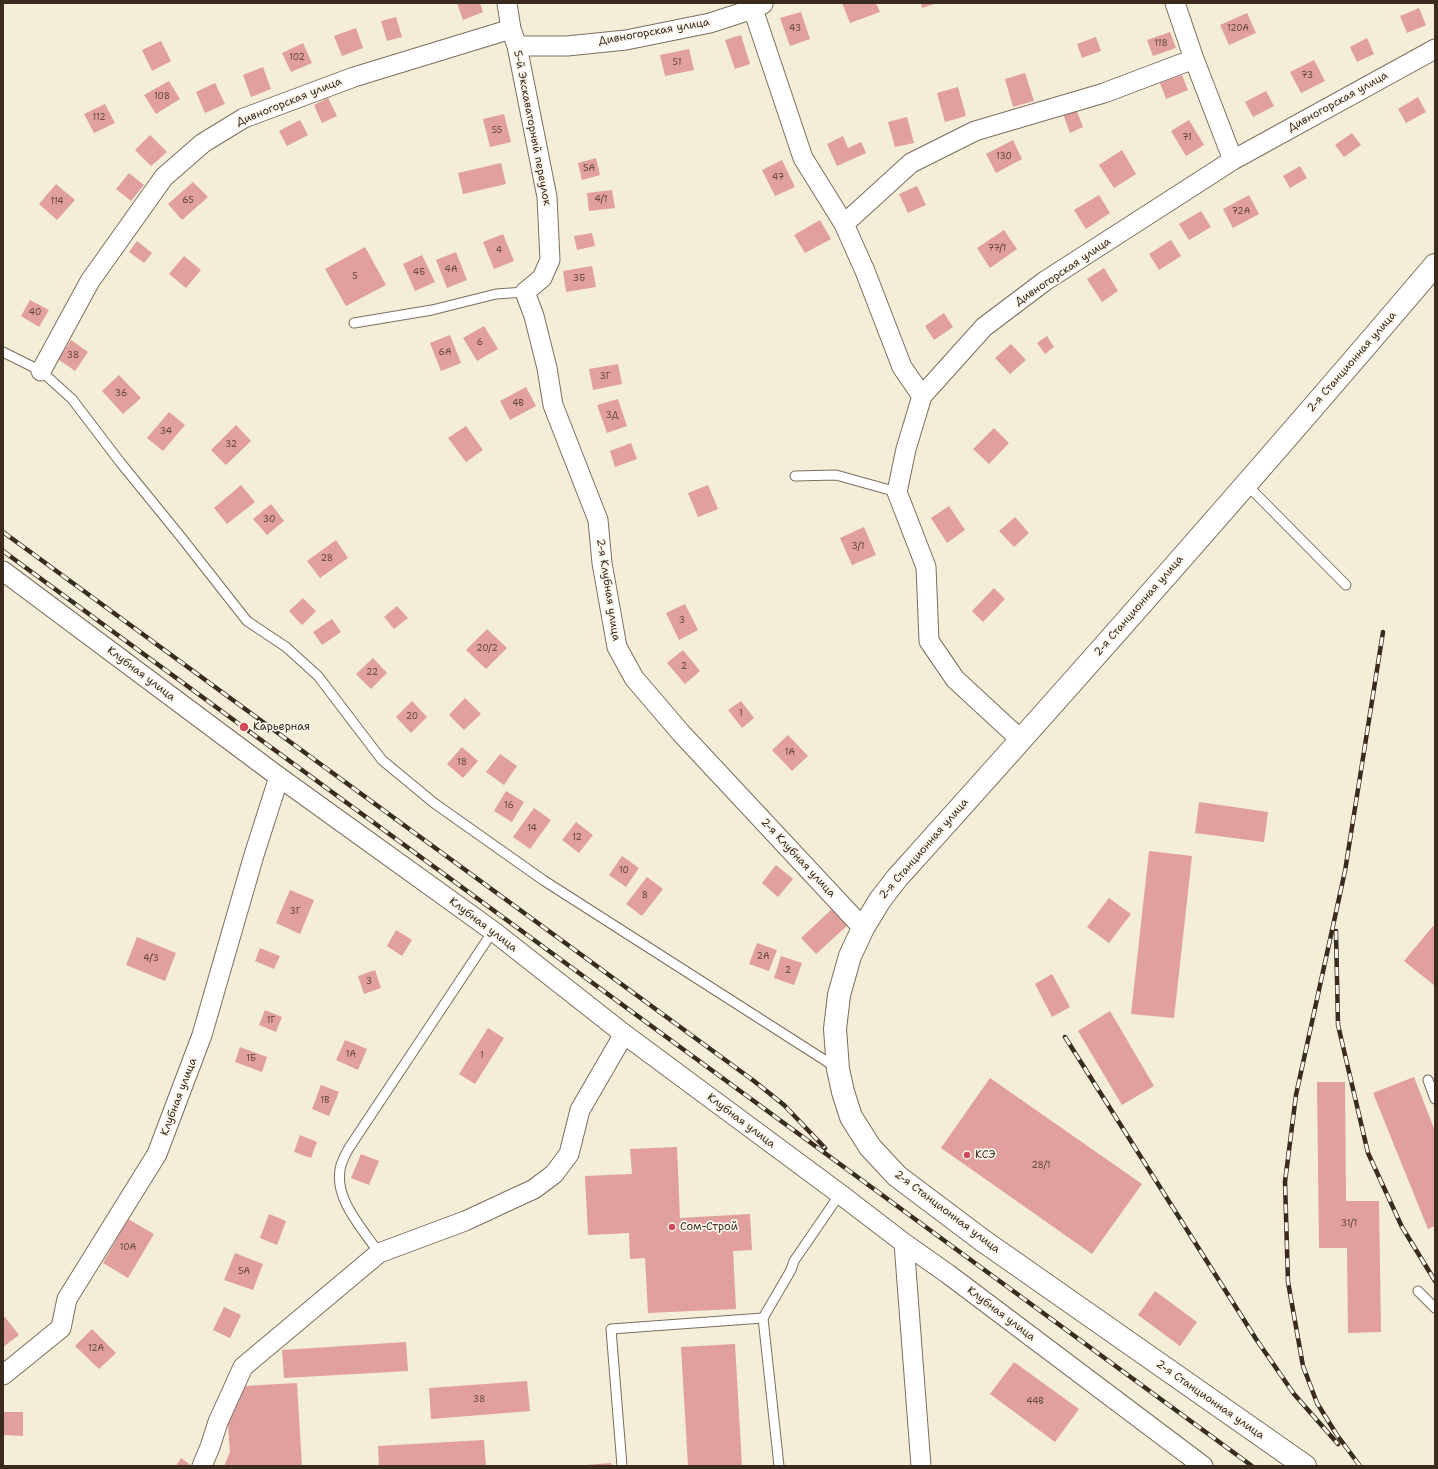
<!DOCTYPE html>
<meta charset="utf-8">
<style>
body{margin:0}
#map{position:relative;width:1438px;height:1469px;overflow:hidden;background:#f4edd7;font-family:"Shantell Sans",sans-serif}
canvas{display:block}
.frame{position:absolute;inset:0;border:4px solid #3b2a1e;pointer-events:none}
</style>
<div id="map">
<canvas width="1438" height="1469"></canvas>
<div class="frame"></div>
</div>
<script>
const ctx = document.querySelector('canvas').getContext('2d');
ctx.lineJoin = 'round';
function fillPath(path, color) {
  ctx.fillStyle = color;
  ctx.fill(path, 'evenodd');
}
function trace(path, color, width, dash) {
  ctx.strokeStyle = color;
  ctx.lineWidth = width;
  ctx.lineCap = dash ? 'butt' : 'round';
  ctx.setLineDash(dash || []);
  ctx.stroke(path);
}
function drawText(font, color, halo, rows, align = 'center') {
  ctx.font = font + ' "Shantell Sans",sans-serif';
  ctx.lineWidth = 3.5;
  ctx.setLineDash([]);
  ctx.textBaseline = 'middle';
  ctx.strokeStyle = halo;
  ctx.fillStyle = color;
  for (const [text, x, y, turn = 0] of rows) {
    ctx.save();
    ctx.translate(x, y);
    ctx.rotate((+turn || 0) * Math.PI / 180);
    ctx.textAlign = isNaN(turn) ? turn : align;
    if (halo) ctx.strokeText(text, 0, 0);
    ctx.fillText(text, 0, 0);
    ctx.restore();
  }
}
const building = new Path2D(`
 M457 3H480L483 12 463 20Z
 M842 3H876L880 12 850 23Z
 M921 3H937L922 8Z
 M1419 8 1426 25 1407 33 1400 16Z
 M801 12 810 39 790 46 780 18Z
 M1247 13 1256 33 1229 45 1220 25Z
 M396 17 402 37 387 41 381 21Z
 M356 28 363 48 342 56 334 36Z
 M1170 32 1176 48 1153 56 1147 40Z
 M741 35 750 64 735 69 725 40Z
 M1096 37 1101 51 1082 58 1077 44Z
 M1367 38 1374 54 1357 62 1350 47Z
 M161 41 171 61 152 71 142 50Z
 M303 43 312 63 291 72 282 53Z
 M689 49 694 70 665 76 660 55Z
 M1314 60 1325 81 1301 93 1290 72Z
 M263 67 271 89 251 97 243 75Z
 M1025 73 1034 101 1013 107 1005 79Z
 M1182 75 1188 90 1166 99 1160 83Z
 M169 81 180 99 156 114 144 95Z
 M215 83 225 104 205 113 196 92Z
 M958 87 966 116 945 122 937 93Z
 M1266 91 1274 106 1253 117 1245 102Z
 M1418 97 1426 112 1406 123 1398 109Z
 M328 98 337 116 322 123 314 105Z
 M105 104 115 123 94 133 84 114Z
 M1076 109 1083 127 1070 133 1063 114Z
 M504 114 511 142 490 147 483 119Z
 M907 117 914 143 895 147 888 122Z
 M300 120 308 135 287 146 279 131Z
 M1189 120 1204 145 1186 156 1171 131Z
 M1352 133 1361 145 1344 157 1335 145Z
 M150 135 167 152 151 166 135 150Z
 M843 136 848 148 861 142 866 153 837 166 827 144Z
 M1013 140 1022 159 996 173 986 154Z
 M1122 150 1136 174 1114 188 1099 165Z
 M596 158 600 175 582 180 578 163Z
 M782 160 795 187 775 196 762 170Z
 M501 163 506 184 463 194 458 173Z
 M1300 166 1307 178 1290 188 1283 176Z
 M129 173 144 185 131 201 116 189Z
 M193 182 208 197 182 220 168 204Z
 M56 184 75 200 57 220 39 204Z
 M917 186 926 205 908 213 899 194Z
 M612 190 615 208 589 211 587 193Z
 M1099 195 1110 213 1086 229 1074 210Z
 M1249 195 1259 214 1233 228 1223 209Z
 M1201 211 1211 227 1189 240 1179 224Z
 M820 220 831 239 805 253 794 235Z
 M1004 230 1017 249 990 268 977 248Z
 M592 233 595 246 577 250 574 236Z
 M503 234 514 261 494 269 483 242Z
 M1171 240 1181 256 1159 270 1149 254Z
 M137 241 152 253 144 263 129 252Z
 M365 247 386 285 346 306 325 269Z
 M456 252 467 280 447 288 436 260Z
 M422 255 435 282 415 291 403 264Z
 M184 256 201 270 186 288 169 274Z
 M592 266 596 287 566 292 563 271Z
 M1104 268 1118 291 1102 302 1087 279Z
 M30 300 49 310 39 327 21 316Z
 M944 313 953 327 934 340 925 326Z
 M484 326 498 349 477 361 463 338Z
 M450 335 461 363 441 371 430 343Z
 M1047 336 1054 347 1045 354 1037 343Z
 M71 340 88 352 75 371 58 359Z
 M1011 344 1026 360 1010 374 995 358Z
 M618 364 622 384 593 390 589 369Z
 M119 375 141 398 123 414 102 391Z
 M526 387 536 406 510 420 500 401Z
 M618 399 627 426 607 433 597 405Z
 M169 412 185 425 163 451 147 438Z
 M236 425 251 441 226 465 211 450Z
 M466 426 483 450 466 462 448 438Z
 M994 428 1009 443 989 464 973 449Z
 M631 443 637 459 615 467 610 451Z
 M241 485 255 502 227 524 214 508Z
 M708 485 718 509 698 517 688 493Z
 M271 504 284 521 267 535 253 519Z
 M949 506 965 530 947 543 931 518Z
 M1015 517 1029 533 1014 547 999 531Z
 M864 527 876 555 852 565 840 538Z
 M336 540 348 558 320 578 307 561Z
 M994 588 1005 599 983 622 972 611Z
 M303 598 316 611 302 625 289 611Z
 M685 604 698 630 679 640 666 613Z
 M397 606 408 618 394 629 384 617Z
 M332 619 341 632 322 645 313 632Z
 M487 629 507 648 486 669 466 650Z
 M683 650 700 671 685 684 667 663Z
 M373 658 387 673 371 689 356 674Z
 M465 698 481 714 464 730 449 715Z
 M412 701 427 717 411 733 396 717Z
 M741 701 754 718 742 728 728 710Z
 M788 735 808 756 792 771 772 750Z
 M462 747 478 761 463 778 447 764Z
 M500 754 517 766 504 785 486 772Z
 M506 791 524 802 512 822 494 811Z
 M1199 802 1268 812 1264 842 1195 833Z
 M534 808 551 820 530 849 513 837Z
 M576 822 593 835 579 853 562 840Z
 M1149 851 1192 856 1174 1018 1131 1014Z
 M622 856 639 868 626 887 609 875Z
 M776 865 793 879 778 897 762 883Z
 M647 877 663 889 642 916 626 904Z
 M290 890 314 900 300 934 276 923Z
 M1109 898 1131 914 1109 943 1087 927Z
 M833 908 848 925 816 954 801 938Z
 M1433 926 1435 927V986L1404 961Z
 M396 930 412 940 402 956 387 946Z
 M137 937 176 953 165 981 126 965Z
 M757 943 777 950 769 971 749 964Z
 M260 948 280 956 274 969 255 961Z
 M781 956 802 963 794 985 774 978Z
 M375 970 381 988 364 994 358 976Z
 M1052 974 1070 1007 1052 1017 1035 984Z
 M265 1010 282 1017 276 1032 259 1025Z
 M1110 1011 1154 1086 1122 1105 1078 1031Z
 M488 1028 504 1038 475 1084 459 1074Z
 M345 1040 367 1049 358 1070 336 1060Z
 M240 1047 267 1057 262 1072 235 1062Z
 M1414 1077 1435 1131V1226L1428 1229 1373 1093Z
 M990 1078 1142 1184 1092 1254 941 1148Z
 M1317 1082H1345L1346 1201H1379L1381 1332 1348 1333 1347 1248H1319Z
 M321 1085 339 1092 329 1116 312 1109Z
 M300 1135 317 1142 311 1158 294 1152Z
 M677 1147 680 1218 750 1214 752 1250 733 1251 736 1309 648 1313 645 1258 630 1259 629 1233 588 1235 585 1176 632 1174 630 1149Z
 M361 1154 379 1161 369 1185 351 1178Z
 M269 1214 286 1221 277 1245 260 1238Z
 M128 1219 154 1234 128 1278 103 1263Z
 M235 1253 263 1264 253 1290 224 1280Z
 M1155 1291 1197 1322 1180 1346 1138 1315Z
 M224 1307 241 1315 230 1338 213 1330Z
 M3 1316H4L19 1335 3 1347Z
 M92 1329 116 1353 99 1369 75 1346Z
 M406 1342 408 1371 284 1378 282 1350Z
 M735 1344 742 1466H688L681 1347Z
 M1014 1362 1079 1409 1055 1442 990 1394Z
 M527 1381 530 1411 431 1419 429 1388Z
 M297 1383 302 1466H224L230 1452 225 1387Z
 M3 1412H23V1436L3 1435Z
 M484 1440 486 1466H379L378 1446Z
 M181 1458 192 1466H176Z
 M611 1463 612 1466H586L585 1465Z`);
const service = new Path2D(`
 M354 323 432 310 496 294 525 292
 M3 352 41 371 72 399 120 462 181 537 247 621 286 647 318 676 382 760 434 803 543 880 837 1068
 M795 476 836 475 897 492
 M1246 484 1346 585
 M1428 1080 1435 1099
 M379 1253C362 1228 332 1197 341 1165 343 1159 346 1153 349 1148L493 931
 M1418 1291 1435 1308
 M622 1466 611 1329 763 1318
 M779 1466 763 1318 791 1270 794 1261 840 1194`);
const minor = new Path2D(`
 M507 3 511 29 517 46 547 197 550 260 542 278 525 292 534 316 547 368 553 405 598 520 602 563 617 647 634 678 681 733 863 928
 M1175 3 1194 59 1233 160
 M753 9 803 158 844 224 865 271 902 367 922 396
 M517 46H567L626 40 710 23 753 9 763 4
 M844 224 911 163 975 131 1104 93 1194 59
 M41 371 90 281 164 177 203 143 244 118 354 77 511 29
 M3 571 279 777 493 931 624 1034 840 1194 904 1243 948 1274 1203 1466
 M1021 740 955 679 929 641 926 567 897 492 906 449 922 396 984 327 1045 281 1233 160 1435 49
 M904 1243 921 1466
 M3 1375 61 1328 67 1299 157 1154 202 1035 254 855 279 777
 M202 1466 210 1447 218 1422 243 1367 379 1253 465 1221 534 1189 554 1174 569 1154 580 1110 624 1034`);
const primary = new Path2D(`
 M1305 1466 982 1240 897 1176 870 1147 851 1117 843 1092 838 1069 835 1029 839 995 850 956 863 928 880 900 897 878C1079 676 1259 472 1435 265`);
const rail = new Path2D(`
 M3 532 754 1081 784 1105 825 1148
 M3 551 1252 1466
 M1336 931 1338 1025 1368 1153 1402 1227 1435 1281
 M1065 1037 1256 1339 1294 1394 1338 1444
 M1360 1466 1337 1435 1317 1403 1303 1366 1288 1282 1285 1182 1296 1095 1345 871 1383 632`);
const markers = [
 [244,727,5,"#d1495b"],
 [967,1155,4,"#d1495b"],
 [672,1227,4,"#d1495b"]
];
const numberNames = [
 ["43",795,29],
 ["120А",1238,29],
 ["118",1161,44],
 ["102",297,58],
 ["51",677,63],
 ["73",1307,76],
 ["108",162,97],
 ["112",99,118],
 ["55",497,131],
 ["71",1187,138],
 ["130",1004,157],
 ["5А",589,169],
 ["47",778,178],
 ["4/1",601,200],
 ["65",188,201],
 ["114",57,202],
 ["72А",1241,212],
 ["77/1",997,249],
 ["4",499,251],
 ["4А",451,270],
 ["4Б",419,273],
 ["5",355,277],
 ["3Б",579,279],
 ["40",35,313],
 ["6",480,343],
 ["6А",445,353],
 ["38",73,356],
 ["3Г",605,377],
 ["36",121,394],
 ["4В",518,404],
 ["3Д",612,416],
 ["34",166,432],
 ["32",231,445],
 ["30",269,520],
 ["3/1",858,547],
 ["28",327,559],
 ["3",682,621],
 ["20/2",487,649],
 ["2",684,667],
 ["22",372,673],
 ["1",741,714],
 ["20",412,717],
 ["1А",790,753],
 ["18",462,763],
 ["16",509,806],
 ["14",532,829],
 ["12",577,838],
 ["10",624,871],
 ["8",645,896],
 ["3Г",295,912],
 ["2А",763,957],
 ["4/3",151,959],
 ["2",788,971],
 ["3",369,982],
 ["1Г",271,1021],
 ["1А",351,1055],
 ["1",482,1056],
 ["1Б",251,1059],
 ["1В",325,1101],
 ["28/1",1041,1166],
 ["31/1",1349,1224],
 ["10А",128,1248],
 ["5А",244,1272],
 ["12А",96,1349],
 ["38",479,1400],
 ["44В",1035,1402]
];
const streetNames = [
 ["Дивногорская улица",654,32,-10],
 ["Дивногорская улица",289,102,-22],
 ["Дивногорская улица",1338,102,-29],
 ["5-й Экскаваторный переулок",532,128,79],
 ["Дивногорская улица",1063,272,-34],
 ["2-я Станционная улица",1352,362,-49],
 ["2-я Клубная улица",608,590,81],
 ["2-я Станционная улица",1139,606,-49],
 ["Клубная улица",141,674,37],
 ["2-я Станционная улица",924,849,-49],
 ["2-я Клубная улица",798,858,47],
 ["Клубная улица",483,925,37],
 ["Клубная улица",179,1097,-69],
 ["Клубная улица",741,1121,37],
 ["2-я Станционная улица",947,1212,37],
 ["Клубная улица",1001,1314,37],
 ["2-я Станционная улица",1210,1400,35]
];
const poiNames = [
 ["Карьерная",253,727],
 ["КСЭ",975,1155],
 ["Сом-Строй",680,1227]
];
fillPath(building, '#e1a09d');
trace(service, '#7c6e5f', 11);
trace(minor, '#7c6e5f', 21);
trace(primary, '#7c6e5f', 24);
trace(service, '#fff', 9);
trace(minor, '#fff', 19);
trace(primary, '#fff', 22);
trace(rail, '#3b2a1e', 4.5);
trace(rail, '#fbf7ec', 3, [9]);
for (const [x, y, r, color] of markers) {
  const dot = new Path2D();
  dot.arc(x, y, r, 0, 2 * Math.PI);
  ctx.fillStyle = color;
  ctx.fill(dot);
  trace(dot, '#fbf7ec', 1.5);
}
drawText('9px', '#64483e', null, numberNames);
drawText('11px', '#3b2a1e', '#fbf7ec', streetNames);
drawText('11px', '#3b2a1e', '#fbf7ec', poiNames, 'left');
</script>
